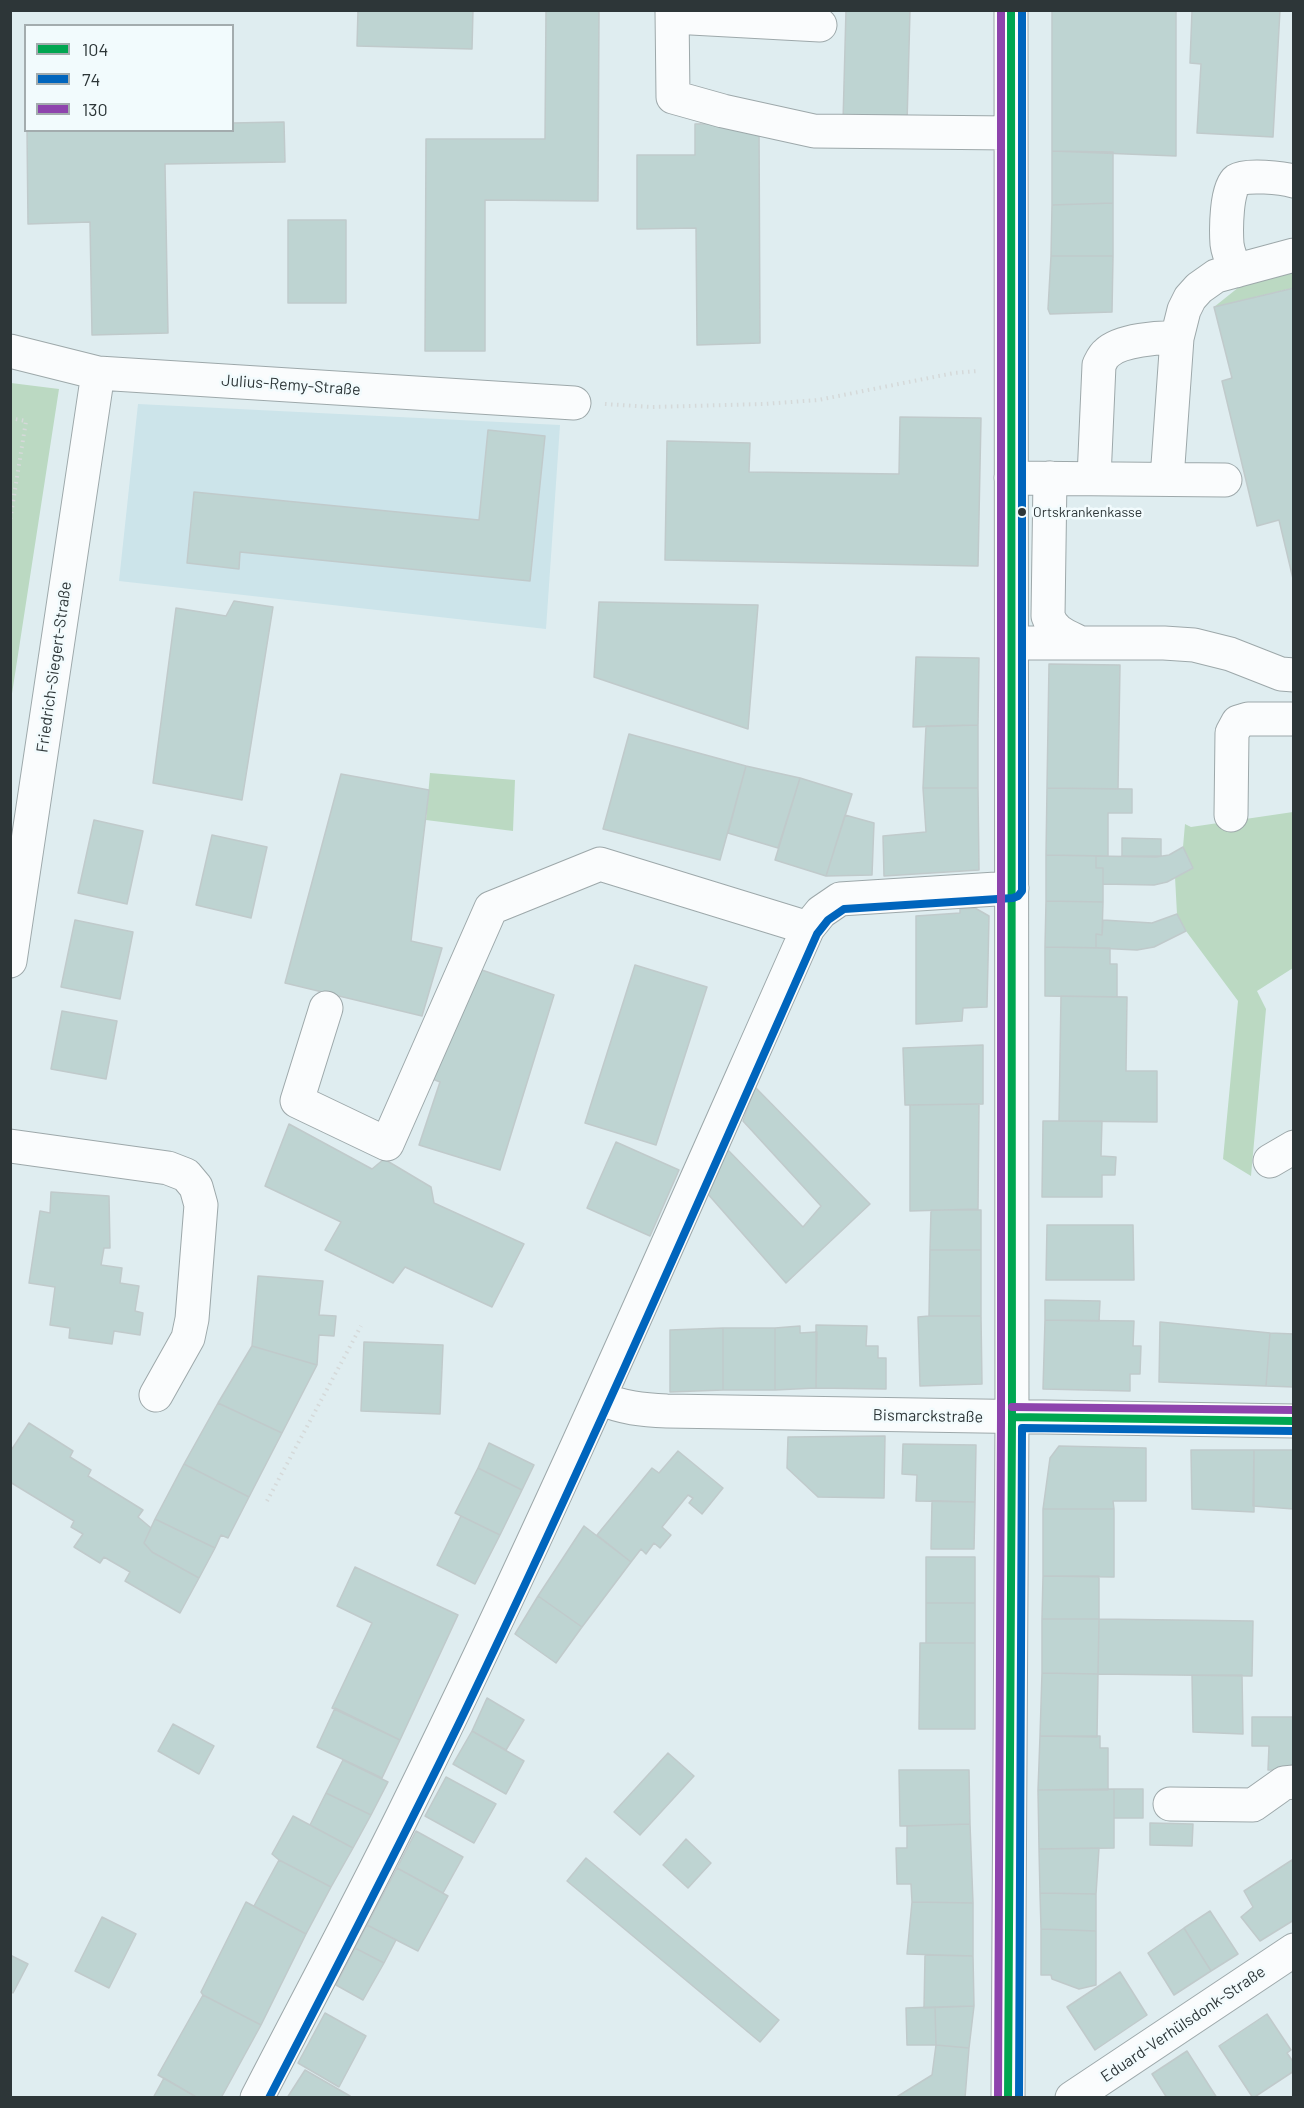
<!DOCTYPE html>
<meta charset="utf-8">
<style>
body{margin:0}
#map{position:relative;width:1304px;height:2108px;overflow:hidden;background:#dfedf0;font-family:Barlow,sans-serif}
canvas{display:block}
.frame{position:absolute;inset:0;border:12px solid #2d3638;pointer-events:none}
.legend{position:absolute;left:24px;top:24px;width:210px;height:108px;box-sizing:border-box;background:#f2fbfd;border:2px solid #a3acae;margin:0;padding:8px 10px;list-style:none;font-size:18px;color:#2d3638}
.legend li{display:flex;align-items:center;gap:12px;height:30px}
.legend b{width:30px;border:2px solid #a3acae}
</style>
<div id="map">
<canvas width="1304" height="2108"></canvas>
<div class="frame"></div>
<ul class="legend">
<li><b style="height:8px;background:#00a651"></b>104</li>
<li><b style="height:8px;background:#0065bd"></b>74</li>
<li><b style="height:8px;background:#8e44ad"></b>130</li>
</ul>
</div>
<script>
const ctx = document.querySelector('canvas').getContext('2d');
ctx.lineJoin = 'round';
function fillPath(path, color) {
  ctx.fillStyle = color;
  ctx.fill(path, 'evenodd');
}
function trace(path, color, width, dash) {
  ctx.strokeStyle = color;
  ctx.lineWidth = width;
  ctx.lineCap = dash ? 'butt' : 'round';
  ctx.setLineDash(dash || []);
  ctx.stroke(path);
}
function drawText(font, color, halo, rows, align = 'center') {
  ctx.font = font + ' Barlow,sans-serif';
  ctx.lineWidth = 5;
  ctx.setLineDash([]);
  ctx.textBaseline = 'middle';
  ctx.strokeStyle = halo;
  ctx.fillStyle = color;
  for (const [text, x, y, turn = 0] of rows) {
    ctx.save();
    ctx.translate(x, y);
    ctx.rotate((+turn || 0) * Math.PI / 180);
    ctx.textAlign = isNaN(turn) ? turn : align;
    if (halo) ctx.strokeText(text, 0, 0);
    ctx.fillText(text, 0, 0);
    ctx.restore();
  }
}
const built = new Path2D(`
 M138 404 560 425 546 629 119 581Z`);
const green = new Path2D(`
 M1293 265V288L1214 307 1254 275Z
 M11 383 59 389 11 700 10 383Z
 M430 773 515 780 513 831 426 820Z
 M1293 812V968L1257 991 1266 1009 1251 1176 1223 1159 1238 1001 1186 931 1177 914 1175 877 1183 847 1185 824 1191 827Z`);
const building = new Path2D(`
 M358 10H473L472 49 357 46Z
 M546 10H599L598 201 485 200V351H425L426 139H545Z
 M846 10H910L907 123 843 122Z
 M1052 10H1176V156L1052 151Z
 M1202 10H1280L1273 137 1197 133 1201 64 1190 63 1192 11Z
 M284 122 285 162 165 164 168 333 92 335 90 222 28 224 27 130H232V123Z
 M759 123 760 343 697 345 696 228 637 229V155H695V124Z
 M1052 151 1113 152V203L1052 205Z
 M1113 203V256H1051L1052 205Z
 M288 220H346V303H288Z
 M1051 256H1113L1112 312 1050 314 1048 309Z
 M1294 288V583L1279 520 1257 526 1222 381 1232 378 1214 307Z
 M900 417 981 418 978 566 665 560 667 441 750 443 749 472 899 474Z
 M488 430 545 436 530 581 240 552 239 569 187 563 194 492 479 520Z
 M234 601 273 607 242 800 153 783 176 608 226 616Z
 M599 602 758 605 748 729 594 677Z
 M916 657 979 658 978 725 913 727Z
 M1049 664 1120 665 1118 789 1047 788Z
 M978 725V788H923L926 726Z
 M629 734 746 766 720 860 603 829Z
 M746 766 800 778 778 848 728 833Z
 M341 774 429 790 411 941 442 948 422 1016 285 983Z
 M800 778 852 794 826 876 775 860Z
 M923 788H978L979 870 884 876 883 836 926 832Z
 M1047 788 1132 789V813H1108V856L1046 855Z
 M845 815 874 823 872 875 826 876Z
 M94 820 143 831 127 904 78 893Z
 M212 835 267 847 251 918 196 905Z
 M1122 838 1161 839V856H1122Z
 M1183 847 1193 868 1167 882 1154 885 1103 884V868H1096V856L1156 857 1169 855Z
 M1046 855 1096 856V868H1103V902L1046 901Z
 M1046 901 1103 902 1102 935 1096 934V948L1045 947Z
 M975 908 989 916 987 1007 963 1008 962 1021 916 1024V916L960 913V909Z
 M1177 914 1186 931 1154 947 1137 950 1096 948V934L1102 935 1103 920 1152 923Z
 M75 920 133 932 120 999 61 987Z
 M1045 947 1110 948V964H1117V997L1045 996Z
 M635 965 707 987 656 1145 585 1123Z
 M479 969 554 995 500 1170 419 1145 440 1082 425 1076Z
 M1061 996 1127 997 1126 1071H1157V1122L1059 1121Z
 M62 1011 117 1021 106 1079 51 1069Z
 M983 1045V1104L905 1105 903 1048Z
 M755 1087 870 1204 786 1283 707 1193 726 1148 803 1227 821 1206 743 1121Z
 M979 1104 978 1209 910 1211V1105Z
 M1043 1121H1102L1101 1156 1116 1157 1115 1175H1102V1197H1042Z
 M289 1124 372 1169 384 1159 431 1187 434 1203 524 1244 492 1307 405 1267 393 1283 325 1250 341 1222 265 1186Z
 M616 1142 679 1170 650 1236 587 1208Z
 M51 1192 109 1196 110 1248H104L101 1265 122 1268 120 1283 139 1286 135 1311 143 1313 140 1335 114 1331 112 1344 69 1338 70 1328 50 1325 55 1287 29 1283 40 1211 50 1213Z
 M931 1210H981V1250H930Z
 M1047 1225H1133L1134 1280H1046Z
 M930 1250H981V1316H929Z
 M258 1276 323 1281 319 1315 336 1316 334 1336 319 1335 317 1365 252 1346Z
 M1045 1300 1100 1301 1099 1321 1045 1320Z
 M929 1316H981L982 1384 920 1386 918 1317Z
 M1045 1320 1134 1321 1133 1346H1141L1140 1374H1130V1391L1043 1389Z
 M1160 1322 1270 1333 1266 1386 1159 1382Z
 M816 1325 867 1326 866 1346H878V1358H886V1389L816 1388Z
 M800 1326V1333L817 1332 816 1388 775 1390V1328Z
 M723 1328H775V1390H723Z
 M723 1328V1390L670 1392V1330Z
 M1270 1333 1294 1334V1387L1266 1386Z
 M364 1342 443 1345 440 1414 361 1411Z
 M252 1346 317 1365 282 1433 218 1403Z
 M218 1403 282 1433 249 1497 184 1464Z
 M29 1423 73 1451 70 1457 91 1470 88 1476 143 1510 138 1517 151 1528 144 1543 152 1552 199 1578 180 1613 125 1581 130 1572 104 1557 100 1563 74 1547 83 1534 71 1527 74 1521 10 1482V1452Z
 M885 1436 884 1498 818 1497 787 1468 788 1437Z
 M489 1443 534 1465 522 1490 478 1468Z
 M903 1444 976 1445 975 1502 916 1501 917 1475 902 1474Z
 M1059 1446 1146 1448V1501H1113L1114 1509H1043L1050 1458Z
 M1191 1450H1254V1512L1192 1509Z
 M1254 1450H1294V1509L1253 1506Z
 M678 1451 723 1488 702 1514 689 1503 693 1498 688 1495 662 1527 671 1535 660 1548 654 1543 646 1554 641 1549 631 1562 597 1535 652 1468 659 1473Z
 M184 1464 249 1497 228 1538 221 1535 215 1548 155 1519Z
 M478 1468 522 1490 500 1535 455 1513Z
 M932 1501 975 1502 974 1549H931Z
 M1043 1509H1114V1577L1043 1576Z
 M461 1516 500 1535 475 1584 437 1565Z
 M155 1519 215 1548 199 1578 152 1552 144 1543Z
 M584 1526 631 1562 582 1627 538 1596Z
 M926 1557H975V1603H926Z
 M355 1567 458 1615 400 1740 332 1708 372 1623 337 1606Z
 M1043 1576H1099V1619H1042Z
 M538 1596 582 1627 556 1663 515 1634Z
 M926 1603H975V1643H926Z
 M1042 1619H1099L1098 1674 1042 1673Z
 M1099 1619 1253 1621 1252 1676 1098 1674Z
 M920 1643H975V1729H919Z
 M1042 1673 1098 1674 1097 1737 1040 1736Z
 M1192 1675H1242L1243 1734 1193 1732Z
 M487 1698 524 1720 506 1750 472 1731Z
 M335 1708 400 1740 382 1778 317 1747Z
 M1252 1717H1294V1770H1268L1269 1746H1252Z
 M173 1724 214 1746 199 1774 158 1751Z
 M472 1731 524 1761 506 1794 453 1764Z
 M1040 1736H1100V1748H1108V1790H1038Z
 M668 1753 694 1776 640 1835 614 1812Z
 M343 1760 388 1782 371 1815 326 1793Z
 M899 1770H969L970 1824 900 1826Z
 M446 1777 496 1804 474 1843 425 1816Z
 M1114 1789V1848L1039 1849 1038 1790Z
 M1114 1789H1143V1818H1114Z
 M326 1793 371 1815 353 1848 310 1825Z
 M293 1816 353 1848 331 1887 279 1860 272 1854Z
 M1150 1823 1193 1824 1192 1846 1150 1845Z
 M970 1824 973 1903 912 1902 911 1884H897L896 1848H907V1826Z
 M416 1831 463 1857 443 1893 397 1868Z
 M686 1839 711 1863 688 1888 663 1865Z
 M1099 1848 1096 1894 1040 1893 1039 1849Z
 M586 1858 779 2020 760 2042 567 1881Z
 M279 1860 331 1887 306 1934 254 1906Z
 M1292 1860 1294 1863V1920L1260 1941 1241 1917 1253 1907 1244 1891Z
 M397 1868 448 1896 418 1951 367 1925Z
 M1040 1893 1096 1894V1931L1041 1929Z
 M246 1902 306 1934 261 2025 203 1995 201 1992Z
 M912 1902 973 1903V1956L907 1954Z
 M1210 1911 1238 1954 1211 1971 1184 1928Z
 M102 1917 136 1934 109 1988 75 1971Z
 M367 1925 396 1940 384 1963 355 1948Z
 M1184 1928 1211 1971 1174 1995 1148 1953Z
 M1041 1929 1096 1931V1985L1079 1989 1052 1979 1051 1975H1041Z
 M355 1948 384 1963 363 2000 336 1985Z
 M10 1955 28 1964 13 1993 10 1991Z
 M925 1955 973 1956 974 2006 924 2008Z
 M1120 1972 1147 2015 1095 2050 1067 2007Z
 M203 1995 261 2025 221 2098H198L158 2075Z
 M974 2006 969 2048 936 2045 935 2007Z
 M935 2007 936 2045H907L906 2008Z
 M325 2013 366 2036 339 2087 298 2063Z
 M1267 2014 1291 2050 1287 2053 1294 2063V2071L1253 2098 1219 2046Z
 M936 2045 969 2048 965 2098H895L932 2075Z
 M1187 2051 1217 2098H1167L1152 2074Z
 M305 2070 350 2096V2098H287Z
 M164 2078 198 2098H153Z`);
const path = new Path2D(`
 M605 404 652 407 764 404 818 400 954 373 978 371
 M10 418 26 421 10 521
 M267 1501 361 1326`);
const minor = new Path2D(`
 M672 10 673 97 723 111 814 131 1010 133
 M673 17 820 25
 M1236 271C1232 262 1228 253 1227 244 1226 230 1226 188 1237 180 1246 174 1283 178 1294 181
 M10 351 98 373 574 403
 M1011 478 1225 480
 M1050 478 1048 616C1053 632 1067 636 1081 643
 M1094 478 1099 365C1101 361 1103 356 1107 353 1120 340 1160 337 1177 338
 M1167 479 1177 338 1184 310 1190 298 1199 288 1216 276 1294 255
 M1012 643H1164L1194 645 1230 654 1281 674 1294 675
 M1231 815 1232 733 1238 722 1248 719H1294
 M10 961 98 373
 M326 1008 297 1101 387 1144 491 908 600 864 808 928
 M10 1146 168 1168 186 1175 196 1187 201 1205 192 1319 188 1338 156 1395
 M1270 1161 1294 1147
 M600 1398C622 1408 643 1410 667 1411L1294 1421
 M1170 1804 1253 1805 1284 1783 1294 1782
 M257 2098C306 2003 356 1910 403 1815 547 1523 676 1225 808 928L821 912 840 899 1012 888
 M1008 2098 1012 1417 1011 10
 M1072 2098 1294 1950`);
const bus1 = new Path2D(`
 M1012 1417 1294 1421
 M1008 2098 1012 1417 1011 10`);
const bus2 = new Path2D(`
 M269 2098C336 1969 402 1841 465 1711 588 1455 702 1194 817 934L828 920 844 909 1013 898 1018 896 1022 891V10
 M1019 2098 1022 1428 1294 1431`);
const bus3 = new Path2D(`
 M1012 1407 1294 1410
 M998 2098 1001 1417V10`);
const markers = [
 [1022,512,5,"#2d3638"]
];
const busNames = [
 ["Ortskrankenkasse",1033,512]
];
const streetNames = [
 ["Julius-Remy-Straße",291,385,4],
 ["Friedrich-Siegert-Straße",54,667,-82],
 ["Bismarckstraße",928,1416,1],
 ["Eduard-Verhülsdonk-Straße",1183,2024,-34]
];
fillPath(built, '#cce4ea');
fillPath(green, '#bbd9c2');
fillPath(building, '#bed4d2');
trace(building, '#c0cacb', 1.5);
trace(minor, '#9da8aa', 35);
trace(path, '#d5d9d9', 4, [1.5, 4.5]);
trace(minor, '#fafcfd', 33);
trace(bus1, '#00a651', 8);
trace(bus2, '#0065bd', 8);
trace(bus3, '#8e44ad', 8);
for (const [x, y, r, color] of markers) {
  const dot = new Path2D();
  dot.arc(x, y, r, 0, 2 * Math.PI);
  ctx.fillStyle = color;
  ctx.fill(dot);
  trace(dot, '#f2fbfd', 2);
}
drawText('14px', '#2d3638', '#f2fbfd', busNames, 'left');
drawText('16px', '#2d3638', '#f2fbfd', streetNames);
</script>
